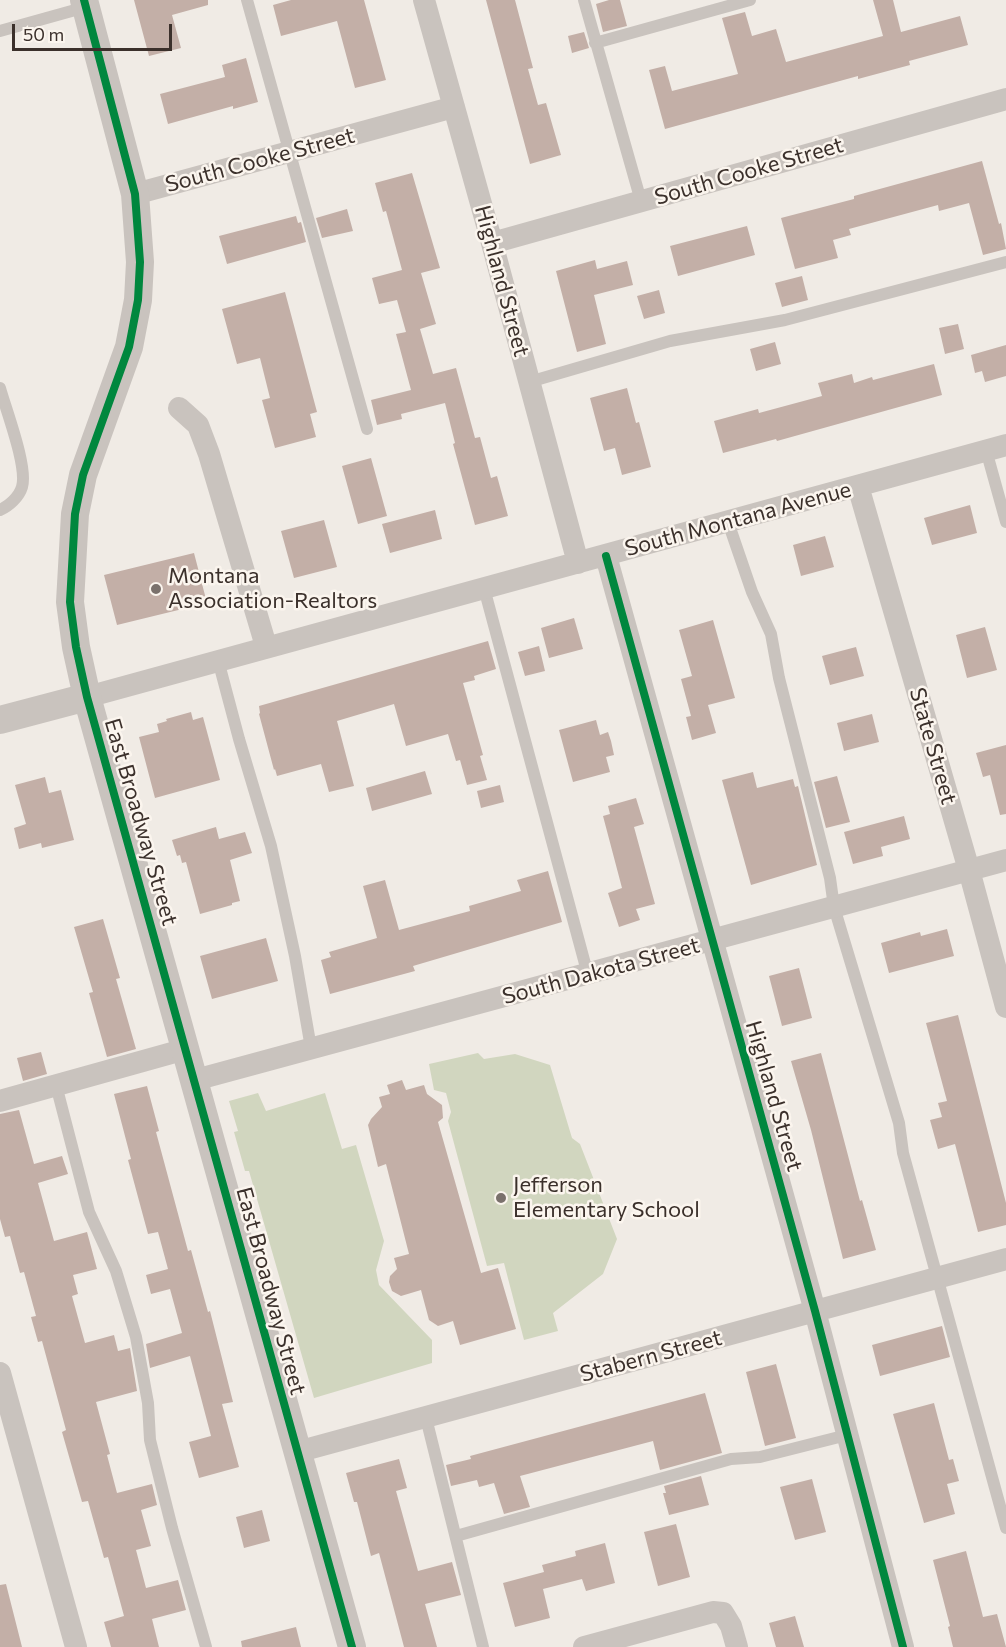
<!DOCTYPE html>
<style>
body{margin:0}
#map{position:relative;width:1006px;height:1647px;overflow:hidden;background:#f0ebe5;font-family:Commissioner,sans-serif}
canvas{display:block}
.scale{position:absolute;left:12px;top:24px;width:160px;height:27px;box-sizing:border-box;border:3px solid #3b302b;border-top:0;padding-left:8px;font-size:18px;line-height:21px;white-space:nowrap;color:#3b302b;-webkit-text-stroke:4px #fbf5ee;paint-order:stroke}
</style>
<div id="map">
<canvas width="1006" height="1647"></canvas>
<div class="scale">50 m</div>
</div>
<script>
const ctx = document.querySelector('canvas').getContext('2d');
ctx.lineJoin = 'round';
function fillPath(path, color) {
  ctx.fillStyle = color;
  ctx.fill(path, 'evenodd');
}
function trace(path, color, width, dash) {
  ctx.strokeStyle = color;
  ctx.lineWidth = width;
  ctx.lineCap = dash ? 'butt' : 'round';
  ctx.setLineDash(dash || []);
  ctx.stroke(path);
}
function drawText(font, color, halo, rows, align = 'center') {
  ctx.font = font + ' Commissioner,sans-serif';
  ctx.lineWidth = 5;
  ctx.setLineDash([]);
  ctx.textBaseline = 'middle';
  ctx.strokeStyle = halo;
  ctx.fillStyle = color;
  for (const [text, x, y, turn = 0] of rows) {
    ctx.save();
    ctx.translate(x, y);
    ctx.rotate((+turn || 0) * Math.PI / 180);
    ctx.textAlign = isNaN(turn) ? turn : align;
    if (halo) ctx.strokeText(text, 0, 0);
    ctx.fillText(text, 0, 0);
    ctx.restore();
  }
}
const green = new Path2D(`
 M478 1053 484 1059 515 1054 550 1065 572 1138 580 1144 617 1239 603 1274 553 1313 558 1331 524 1340 504 1263 487 1266 448 1121 451 1112 446 1093 434 1090 429 1064Z
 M258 1093 266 1111 325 1093 342 1149 356 1145 384 1241 376 1270 379 1285 432 1340V1363L314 1398 249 1171H245L234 1132 238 1131 229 1101Z`);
const building = new Path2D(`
 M134 0H208V5L172 15 181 48 149 56Z
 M291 0H364L386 80 355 88 337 21 281 36 273 5Z
 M486 0H515L533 68 528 69 538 105 546 103 561 155 530 164Z
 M609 0H620L627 26 603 32 596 4Z
 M873 0H893L901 32 960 16 968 45 909 61 910 65 858 79V76L665 129 649 70 665 66 672 91 738 74 722 18 745 12 752 36 776 29 786 62 883 36Z
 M584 32 589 48 572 53 568 36Z
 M246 58 258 102 233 109V106L168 124 160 94 225 77 222 65Z
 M982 161 999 224 1001 223 1006 249 983 255 969 203 939 211 938 205 849 229 851 235 833 240 838 258 795 269 781 218 854 199V196Z
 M412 173 440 268 421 273 436 324 420 329 433 374 456 368 475 438 480 437 491 478 497 476 508 516 475 525 453 444 455 443 445 403 401 414 402 419 377 425 371 400 411 390 396 334 406 332 397 300 379 304 372 278 402 270 386 211 383 212 375 183Z
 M347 209 353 231 322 238 316 218Z
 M296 216 298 223 301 222 306 242 227 264 219 236Z
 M747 226 755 255 678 276 670 246Z
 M595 260 597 269 627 261 633 285 594 295 606 344 577 352 556 271Z
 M802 276 808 300 782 307 775 283Z
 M659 290 665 313 644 319 637 296Z
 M285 292 317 412 310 414 316 437 275 448 262 400 270 398 260 358 237 364 222 309Z
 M958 324 964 349 945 354 939 328Z
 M775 342 781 364 756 371 750 349Z
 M1006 345V376L985 382 982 371 975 373 971 355Z
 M934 364 942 395 777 441 776 439 723 453 714 421 758 409 759 413 822 396 818 383 852 374 854 383 872 377 873 380Z
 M627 388 636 423 639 422 651 467 622 475 615 448 604 451 590 398Z
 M371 458 387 516 358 524 342 466Z
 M970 505 977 533 932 545 924 518Z
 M435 510 442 539 390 553 382 524Z
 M324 520 337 567 294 578 281 531Z
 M825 536 834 567 801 576 793 545Z
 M194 553 207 603 117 625 104 575Z
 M574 618 583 649 549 658 541 628Z
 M713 620 735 698 708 705 716 733 692 740 686 717 691 716 681 679 692 676 679 630Z
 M985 627 997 670 967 678 956 635Z
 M488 641 496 669 474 676 475 680 463 683 483 755 480 756 487 780 467 785 460 760 456 761 448 734 406 746 394 704 337 721 354 786 329 792 321 764 277 776 275 769 274 770 259 714 260 713 259 706Z
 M539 646 545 671 525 676 518 652Z
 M856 647 864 676 830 685 822 656Z
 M191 712 193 720 203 717 220 780 155 798 139 737 159 732 157 724 167 721 166 719Z
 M872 714 879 742 844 751 837 723Z
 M596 720 600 735 608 732 611 741 614 755 606 757 610 772 573 782 559 730Z
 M1006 745V814L1000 815 990 775 983 777 976 753Z
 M425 771 432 794 372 811 366 788Z
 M753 772 757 788 793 779 795 787 798 786 817 865 751 885 722 780Z
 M837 776 850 822 826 828 814 782Z
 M45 777 49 793 61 790 74 840 42 848 41 843 19 849 14 828 26 824 15 785Z
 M500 785 504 802 481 808 477 791Z
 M636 798 644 824 634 827 655 904 636 909 640 920 619 927 608 893 622 888 603 816 610 814 608 806Z
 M904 816 910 839 881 847 883 856 853 864 844 832Z
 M216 827 219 839 245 832 252 853 230 860 240 901 232 903V905L200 914 186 862 182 863 180 855 177 856 172 840Z
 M548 871 562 922 413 966 415 971 330 994 321 960 331 957 329 952 377 938 363 886 385 880 399 930 470 911 469 906 521 891 517 880Z
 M103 919 120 978 116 979 136 1049 107 1057 89 993 93 992 74 927Z
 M947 929 954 956 889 973 881 943 920 932 921 936Z
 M266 938 278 981 212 999 200 956Z
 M799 968 812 1018 782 1026 769 976Z
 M958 1015 1006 1203V1225L978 1232 955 1144 938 1149 930 1120 942 1117 938 1103 947 1101 926 1023Z
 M41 1052 47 1074 23 1081 17 1058Z
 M821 1053 860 1201 862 1200 876 1250 843 1259 811 1130 791 1061Z
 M402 1080 406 1090 424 1085 427 1094 442 1105 443 1118 438 1122 481 1273 498 1268 516 1329 460 1345 453 1321 438 1326 429 1320 421 1290 401 1296 392 1291 389 1282 390 1276 397 1269 394 1258 409 1254 386 1164 378 1167 368 1125 371 1119 382 1107 379 1097 390 1094 387 1085Z
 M147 1086 159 1131 156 1132 188 1251 191 1250 208 1312 210 1311 233 1402 222 1404 239 1467 199 1478 189 1442 211 1436 190 1356 150 1368 146 1344 182 1333 170 1289 151 1294 146 1275 168 1269 158 1232 148 1234 128 1160 131 1159 114 1094Z
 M19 1110 34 1164 62 1156 68 1174 38 1183 54 1241 87 1232 97 1269 73 1275 78 1294 72 1296 85 1343 114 1335 118 1351 130 1348 137 1391 96 1402 110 1454 107 1455 117 1493 152 1484 157 1505 141 1510 151 1546 136 1550 146 1588 178 1580 186 1610 152 1619 159 1647H111L104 1622 124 1616 108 1557 104 1558 88 1501 82 1502 62 1432 66 1430 42 1341 38 1342 31 1317 36 1316 24 1272 20 1273 10 1236 5 1237 0 1219V1114Z
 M942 1326 950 1357 880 1376 872 1345Z
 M776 1364 796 1438 765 1446 746 1372Z
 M705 1393 722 1453 660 1470 653 1441 520 1476 530 1507 504 1514 494 1483 479 1487 477 1480 451 1486 446 1465 471 1459 470 1456Z
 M934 1403 949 1460 953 1459 959 1481 947 1484 955 1514 924 1523 893 1414Z
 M399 1459 407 1488 396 1491 418 1571 452 1562 461 1595 425 1604 437 1647H404L379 1553 371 1556 357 1502H354L346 1473Z
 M701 1476 709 1505 669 1515 663 1493H666L664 1486Z
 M812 1479 826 1532 795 1540 780 1487Z
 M262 1510 270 1541 244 1548 236 1517Z
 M676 1524 690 1577 658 1586 644 1532Z
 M605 1543 615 1583 586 1591 582 1579 543 1589 550 1618 515 1627 503 1583 544 1572 542 1565 576 1556 575 1551Z
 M966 1551 983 1617 997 1614 1006 1647H953L948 1627 950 1626 933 1560Z
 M6 1584 22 1647H0V1585Z
 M795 1616 804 1647H776L769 1623Z
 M296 1627 301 1647H242L241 1641Z`);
const service = new Path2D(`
 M247 0 367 429
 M584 0 641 201
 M0 31 86 7
 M595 43 750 0
 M529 382 670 341 785 320 1006 262
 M0 388C6 410 28 467 22 487 19 497 9 506 0 510
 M986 450 1006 522
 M728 522 752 592 771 634 779 678 830 878 834 907 899 1123 903 1153 1006 1528
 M484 588 588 975
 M218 660 239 739 271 846 295 956 311 1048
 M56 1085 89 1212 116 1271 136 1337 148 1403 150 1440 172 1528 206 1647
 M426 1418 483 1647
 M456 1536 731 1459 760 1457 847 1435`);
const minor = new Path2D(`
 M424 0 492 243 578 563
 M135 194 454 107
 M492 243 1006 99
 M179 408 198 425 209 454 266 646
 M858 486 969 870 1006 1007
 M606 556 815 1311 903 1647
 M87 697 1006 445
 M195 1080 1006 860
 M0 1101 186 1049
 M0 1373 76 1647
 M297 1452 1006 1259
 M584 1647 713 1612 723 1613 731 1626 737 1647`);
const tertiary = new Path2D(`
 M84 0 135 194 140 262 138 300 129 347 83 475 75 514 70 602 76 647 87 697 352 1647
 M0 720 87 697`);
const cycleway = new Path2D(`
 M84 0 135 194 140 262 138 300 129 347 83 475 75 514 70 602 76 647 87 697 352 1647
 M606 556 815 1311 903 1647`);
const markers = [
 [156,589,6,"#7a716c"],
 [501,1198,6,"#7a716c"]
];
const streetNames = [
 ["South Cooke Street",260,160,-15],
 ["South Cooke Street",749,171,-16],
 ["Highland Street",502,281,75],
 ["South Montana Avenue",738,519,-15],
 ["State Street",933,746,74],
 ["East Broadway Street",141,822,74],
 ["South Dakota Street",601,971,-15],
 ["Highland Street",774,1096,74],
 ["East Broadway Street",271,1291,75],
 ["Stabern Street",651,1356,-15]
];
const poiNames = [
 ["Montana",168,576],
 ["Association-Realtors",168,601],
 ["Jefferson",513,1185],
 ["Elementary School",513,1210]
];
fillPath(green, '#d1d6bf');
fillPath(building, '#c3afa7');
trace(service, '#c9c3be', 12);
trace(minor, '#c9c3be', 22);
trace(tertiary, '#c9c3be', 28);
trace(cycleway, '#00873e', 8);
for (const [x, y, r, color] of markers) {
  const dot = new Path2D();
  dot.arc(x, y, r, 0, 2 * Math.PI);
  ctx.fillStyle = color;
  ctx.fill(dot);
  trace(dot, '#fbf5ee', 2);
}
drawText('22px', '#3b302b', '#fbf5ee', streetNames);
drawText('22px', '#3b302b', '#fbf5ee', poiNames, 'left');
</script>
